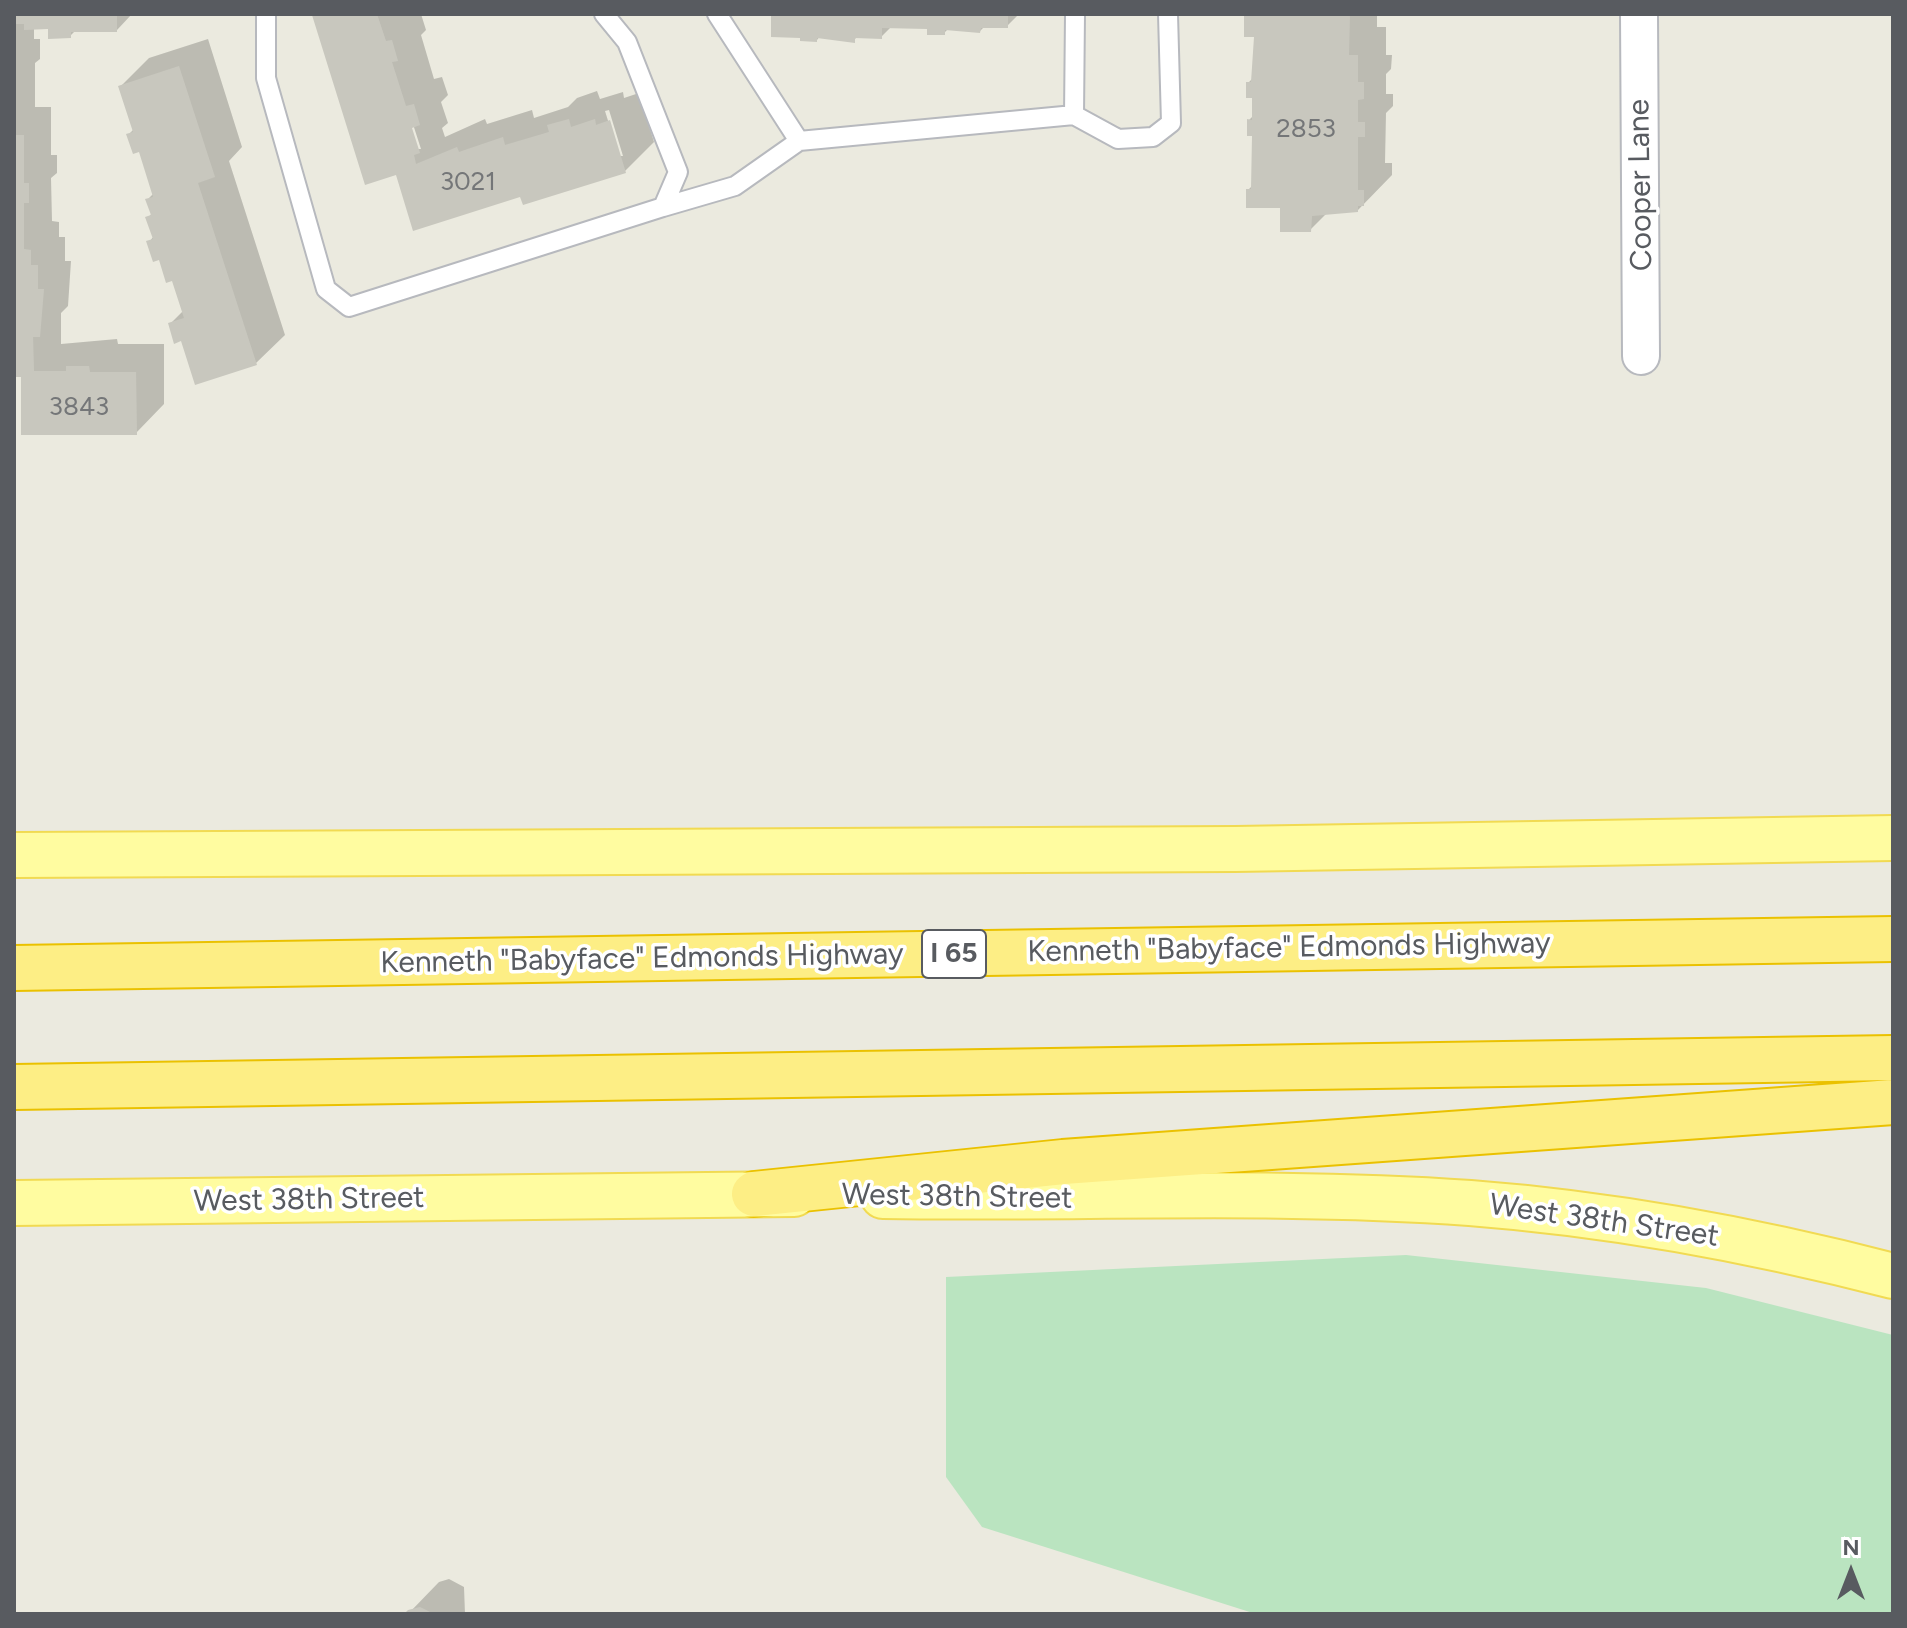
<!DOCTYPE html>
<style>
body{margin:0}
#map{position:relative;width:1907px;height:1628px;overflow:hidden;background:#ebeadf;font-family:Figtree,sans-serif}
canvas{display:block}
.frame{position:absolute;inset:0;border:16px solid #585b60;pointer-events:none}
.north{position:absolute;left:1811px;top:1532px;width:80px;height:80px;-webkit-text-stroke:6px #fff;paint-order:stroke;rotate:0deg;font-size:22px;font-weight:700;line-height:32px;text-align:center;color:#585b60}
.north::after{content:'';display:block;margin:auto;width:28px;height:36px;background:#585b60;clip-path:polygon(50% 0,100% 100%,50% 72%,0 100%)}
</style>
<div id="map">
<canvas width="1907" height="1628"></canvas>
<div class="frame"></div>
<div class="north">N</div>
</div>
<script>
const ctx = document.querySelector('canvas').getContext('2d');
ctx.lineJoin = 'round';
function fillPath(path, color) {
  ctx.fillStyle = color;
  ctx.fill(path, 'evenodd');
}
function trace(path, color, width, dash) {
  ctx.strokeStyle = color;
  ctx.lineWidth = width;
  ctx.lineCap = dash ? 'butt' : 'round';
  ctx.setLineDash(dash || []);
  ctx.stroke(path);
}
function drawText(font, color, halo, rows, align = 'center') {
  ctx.font = font + ' Figtree,sans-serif';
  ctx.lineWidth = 7;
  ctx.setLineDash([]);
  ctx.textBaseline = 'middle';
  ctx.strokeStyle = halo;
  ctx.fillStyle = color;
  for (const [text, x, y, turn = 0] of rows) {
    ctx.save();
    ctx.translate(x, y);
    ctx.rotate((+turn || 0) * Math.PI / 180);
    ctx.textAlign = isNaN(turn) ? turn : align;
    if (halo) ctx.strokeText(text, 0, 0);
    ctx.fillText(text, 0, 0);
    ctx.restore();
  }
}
const green = new Path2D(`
 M1406 1255 1706 1288 1893 1335V1614H1256L982 1527 946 1477V1277Z`);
const shadow = new Path2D(`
 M14 14H132L117 30H76L70 36 50 27 34 28V39H40V59L35 63V107H51V155H57V173L51 178 52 221 59 222V237H65V261H71L68 306 61 313V344L117 339 118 344H164V404L136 433 23 375H14Z
 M421 14 426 30 421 35 434 79 442 77 448 95 441 102 448 123 442 128 445 137 485 119 487 124 532 110 534 118 568 107 577 98 597 91 600 99 623 92 624 98 639 93 654 142 625 171 524 203 522 195 397 172 315 15ZM609 110 623 156H619L605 111ZM411 118 421 149H417L407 119Z
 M773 14H1019L1007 26H985L980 31 949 28 944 33 928 27 892 26 881 37 858 36 854 40 820 36 817 40Z
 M1246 14H1377V27H1386V55H1392L1391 69 1386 74V94H1393V106L1386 113 1385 163H1392V175L1358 210 1327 213 1310 230 1282 206 1248 190 1253 185 1254 134 1249 120 1254 115V96L1248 83 1253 78 1256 35Z
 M208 39 242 147 229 161 285 335 256 363 183 339 170 324 184 310 173 278 149 242 154 236 148 218 152 213 148 199 154 193 140 150 128 135 134 129 120 87 149 58Z
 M449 1579 464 1587 465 1614H408L439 1582Z`);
const building = new Path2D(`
 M14 14H117V32H71V38L48 39V29L24 30V24H14Z
 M377 14 386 41 392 40 398 61 392 62 406 106 414 104 420 125 412 128 420 153 414 155 416 164 457 147 459 152 503 137 505 145 549 132 547 125 569 119 571 127 595 119 596 125 610 120 626 173 523 205 520 197 413 231 396 175 365 185 312 15Z
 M771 14H1008V28H981L980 33 945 30V35H927V29L882 28V39L855 38V43L817 38V42L800 41V38L771 37Z
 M1244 14H1350L1349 55H1358V82H1364V99L1358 100V122H1365V137H1358V190H1364V206H1358V212L1312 216 1311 232H1280V208H1246V189H1251L1252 136H1247V119L1252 120V98H1246V82H1251L1254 37H1244Z
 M179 66 215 177 198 183 257 365 195 385 181 341 174 344 168 323 184 318 172 281 166 283 159 260 153 262 146 241 153 239 145 217 151 215 145 199 153 197 139 152 133 154 126 134 133 132 118 86Z
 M14 135H24V183H29V203H24V249L31 250V265H38V289H44L40 337H33L34 371H66V366H89L90 372H136L137 435H21V377H14Z
 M420 1607 434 1614H404L408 1610Z`);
const service = new Path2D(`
 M266 14V78L326 289 349 307 663 207 678 172 627 42 604 14
 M717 14 799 141
 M1074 115 1075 14
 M663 207 735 186 799 141 1074 115 1118 139 1153 137 1171 123 1168 14`);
const minor = new Path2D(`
 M1639 14 1641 356`);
const primary = new Path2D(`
 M14 855 1235 849 1893 838
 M883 1196C1078 1199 1275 1189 1470 1203 1614 1214 1754 1240 1893 1276
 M14 1203 794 1194`);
const motorway = new Path2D(`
 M14 968 1893 939
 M14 1087 1893 1058
 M754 1194 1063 1162 1893 1102`);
const numberNames = [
 ["2853",1306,129],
 ["3021",468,182],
 ["3843",79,407]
];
const shields = [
 [954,954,64]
];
const shieldNames = [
 ["I 65",954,954]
];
const streetNames = [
 ["Cooper Lane",1641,185,-91],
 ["Kenneth \"Babyface\" Edmonds Highway",1289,948,-1],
 ["Kenneth \"Babyface\" Edmonds Highway",642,959,-1],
 ["West 38th Street",957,1197,1],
 ["West 38th Street",309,1200,-1],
 ["West 38th Street",1604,1221,8]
];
fillPath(green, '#bae4c0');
fillPath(shadow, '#0003');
fillPath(building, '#c8c7be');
trace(service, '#b7b9be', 22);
trace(minor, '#b7b9be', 40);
trace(primary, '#f1da52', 48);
trace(motorway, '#eac100', 48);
trace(service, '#fff', 18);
trace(minor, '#fff', 36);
trace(primary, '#fffca0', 44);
trace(motorway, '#fdee85', 44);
drawText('26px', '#747678', null, numberNames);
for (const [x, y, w] of shields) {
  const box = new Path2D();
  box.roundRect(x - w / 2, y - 24, w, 48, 6);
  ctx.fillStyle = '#fff';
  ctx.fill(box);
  trace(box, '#585b60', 2);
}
drawText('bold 28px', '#585b60', null, shieldNames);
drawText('30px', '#585b60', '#fff', streetNames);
</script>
